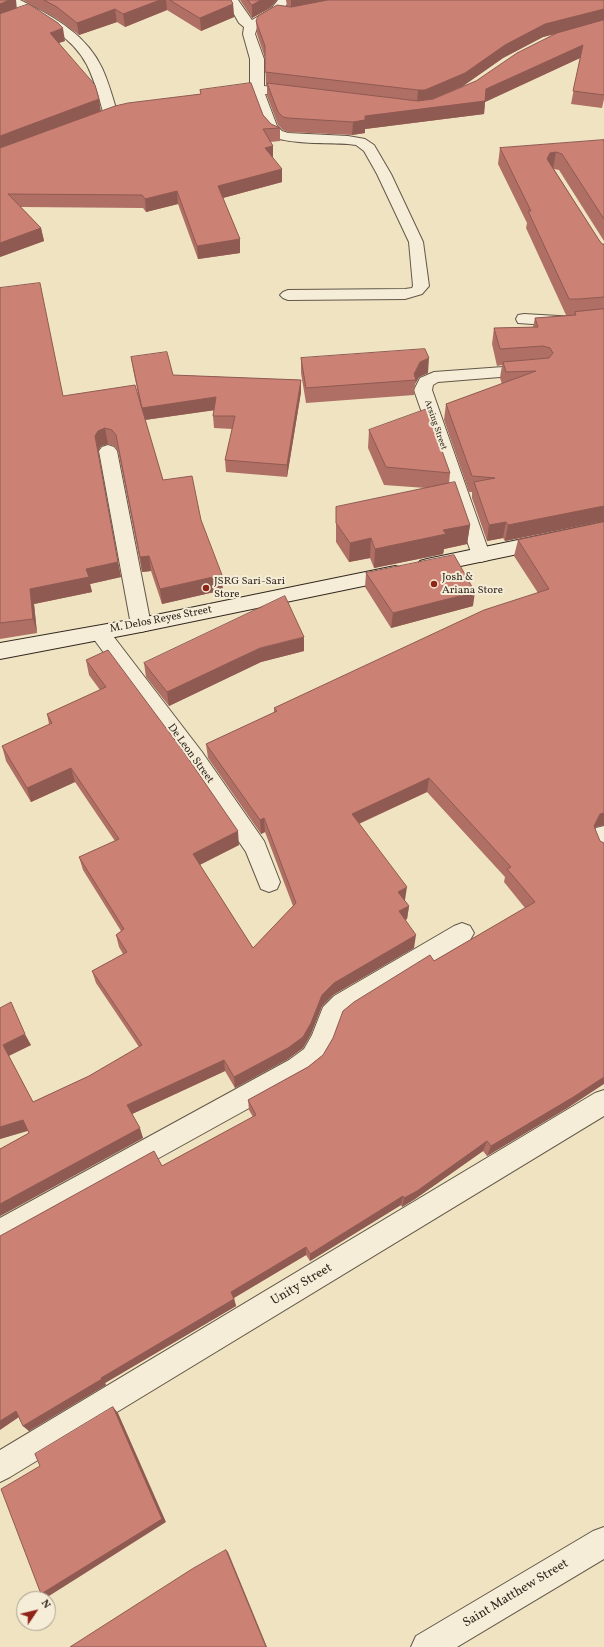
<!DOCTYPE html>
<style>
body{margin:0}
#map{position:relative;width:604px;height:1647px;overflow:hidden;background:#efe3c1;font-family:Vollkorn,serif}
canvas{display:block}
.north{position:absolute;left:16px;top:1591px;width:40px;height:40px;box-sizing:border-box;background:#f5edd7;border:1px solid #a89e8e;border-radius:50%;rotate:55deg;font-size:11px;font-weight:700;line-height:16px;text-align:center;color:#342821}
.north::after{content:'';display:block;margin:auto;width:14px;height:18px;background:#8f2418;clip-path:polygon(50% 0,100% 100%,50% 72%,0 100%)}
</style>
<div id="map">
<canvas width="604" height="1647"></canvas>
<div class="north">N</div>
</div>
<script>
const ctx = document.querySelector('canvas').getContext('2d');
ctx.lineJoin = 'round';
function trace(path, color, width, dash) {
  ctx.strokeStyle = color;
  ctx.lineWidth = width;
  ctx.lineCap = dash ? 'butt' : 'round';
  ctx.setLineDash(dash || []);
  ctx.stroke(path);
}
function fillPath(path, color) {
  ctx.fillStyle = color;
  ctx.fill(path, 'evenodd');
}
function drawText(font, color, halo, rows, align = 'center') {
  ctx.font = font + ' Vollkorn,serif';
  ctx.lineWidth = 4;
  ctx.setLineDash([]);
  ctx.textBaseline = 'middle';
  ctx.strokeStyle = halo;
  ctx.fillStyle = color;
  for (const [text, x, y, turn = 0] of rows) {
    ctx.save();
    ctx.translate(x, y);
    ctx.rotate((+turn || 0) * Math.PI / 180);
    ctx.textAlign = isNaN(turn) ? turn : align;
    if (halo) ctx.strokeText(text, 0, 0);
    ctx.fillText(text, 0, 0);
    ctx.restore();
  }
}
const lane = new Path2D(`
 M257 85 262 86 263 89 277 126 282 131 288 133 348 136 365 139 374 145 391 174 423 242 429 286 422 294 405 299 288 300 283 298 280 295 283 292 288 290 405 289 412 288 413 286 409 242 377 174 364 151 356 145 348 144C333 143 283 144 272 136 261 128 255 102 251 89L252 86Z`);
const street = new Path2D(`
 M4 0H20L26 3C56 18 87 36 102 68 109 83 113 99 118 115L116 118 111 119 106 118 104 115C99 98 95 81 87 65 71 34 36 18 6 3Z
 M226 0H238L252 20 271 9 278 0H290L279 15 257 28 255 34 264 59V86L302 91 304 94 302 97 297 98 257 93 224 98 219 97 217 94 219 91 250 86V59L243 34 244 27 239 23Z
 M524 314 576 317 604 314V324L576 327 518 323 516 319 518 315Z
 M531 365 537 366 539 370 537 374 438 382 433 385 432 390 490 555 488 560 481 562 474 560 472 555 414 390 420 378 434 372Z
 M108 445 114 447 117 451 151 625 148 630 141 632 134 630 131 625 99 451 102 447Z
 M100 626 107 628 202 752 264 841 280 882 277 889 269 892 261 889 246 852 186 764 93 638 90 633 93 628Z
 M604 826V856L596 854 590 840 596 828Z
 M462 923 470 926 474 933 470 940 352 1012 341 1022 331 1049 322 1065 307 1076 0 1246V1218L289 1060 304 1049 312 1035 323 1007 334 996 454 926Z
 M604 1090V1116L10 1477 0 1482V1450L595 1093Z
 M604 1527V1559L457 1647H411L416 1636 593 1531Z`);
const secondary = new Path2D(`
 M604 522V536L427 573 420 571 417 566 420 561 427 559Z
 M395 566 402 568 405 573 402 578 141 632 0 659V643L141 618Z`);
const wall = new Path2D(`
 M23 0H231L233 4 234 17 201 31 167 10 125 27 117 22 79 35 59 20Z
 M240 0H277L270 8 252 18Z
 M286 0H604V99L602 108 571 104 580 58 485 102 484 114 365 129V133L352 135 288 132 283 130 278 125 267 96V85H266L265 58 257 34 256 21 287 6ZM554 34 476 81 433 99 430 100 463 86 503 58 543 37Z
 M17 8 65 41 59 43 101 111 201 94 200 90 263 115 271 124 280 128V141L270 142 273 146V158L282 182 223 198 240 239V253L198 259 178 204 146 212 143 208 21 207 41 228 44 241 0 257Z
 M604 140V241L559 170 554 169 599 240 602 244H604V521L505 541 503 538 487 541 472 498V492H469L444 420 446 404 502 384 500 378 502 365 497 366 492 344 494 328 533 327 535 318 572 315H566L526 228 527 223 498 164 500 148Z
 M0 288 63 396 140 403 133 369 131 357 173 375 301 380V392L287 477 226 472 225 460 232 429 214 428 213 416 214 410 145 420 163 480 201 520 223 590 162 604 151 571 142 572 118 451 114 446 108 444 101 446 98 451 121 577 90 584 92 592 34 604 37 633 0 639Z
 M301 358 428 373 419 377 415 384 414 395 306 403 301 373Z
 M369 430 450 473 449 484 470 525 467 544 444 549 443 554 374 568 370 558 349 562 336 542V507L426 488 384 485 368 448Z
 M604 522V825L594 828 569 1107 487 1156 483 1151 415 1199 402 1207 401 1205 310 1261 306 1255 234 1298 236 1306 105 1383 106 1385 29 1431 23 1426 162 1166 253 1117 249 1110 248 1100 308 1067 323 1055 434 961 525 908 504 882 505 877 427 792 359 824 405 900H404L409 906 407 919 405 920 414 948 333 995 322 1006 311 1034 303 1048 288 1059 235 1088 225 1071 132 1114 143 1138 0 1216V1149L29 1133 28 1131 0 1139V1008L31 1045 9 1056 33 1102 89 1076 139 1047 96 983 92 971 123 954 119 947 116 935 121 931 83 870 79 857 115 841 75 782 31 802 6 761 2 746 49 724 47 714 100 690 89 675 86 660 239 845 200 865 253 948 293 906 265 832 261 834 208 758 206 744 274 713V708L538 593 514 556 518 540Z
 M366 573 473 606 391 628 365 587Z
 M304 651 261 662 169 706 146 677 144 663Z`);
const shadedWall = new Path2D(`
 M9 0H16L17 10 0 17V4Z
 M160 0H166L167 10 125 27 123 14Z
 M261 0H277L270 8 252 18V5Z
 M291 0H338L291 8Z
 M233 4 234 17 201 31 200 18Z
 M115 9 117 22 79 35 77 23Z
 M604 9V22L543 37 503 58 463 86 424 103H417L418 90 545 24Z
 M63 28 65 41 52 45 50 33Z
 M583 45 580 58 485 102 484 114 365 129V133L352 135 353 122 365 116 486 89Z
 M99 99 101 112 0 150V136Z
 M273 146V160L265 148Z
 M556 152 553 169 547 159 550 153Z
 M282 169V182L219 199 218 186Z
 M177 191 178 204 146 212 145 199Z
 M41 228 44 241 0 257V243Z
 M240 239V253L198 259 197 246Z
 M429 358 428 373 419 377 415 384 416 380 414 374 420 362Z
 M301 380V392L287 477V465Z
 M216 397V410L144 420 142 408Z
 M105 428 108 444 101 446 98 451 95 436 98 431Z
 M604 506V521L505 541 508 525Z
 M506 522 503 538 487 541 489 525Z
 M470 525 467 544 444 549 443 554 374 568 375 549 443 530Z
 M371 538 370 558 349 562 350 543Z
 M149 556 151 571 142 572 140 557Z
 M118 562 121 577 90 584 92 592 34 604 37 633 33 619 30 589 86 569Z
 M222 575 223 590 162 604 160 589Z
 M475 592 473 606 391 628 393 613Z
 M304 637V651L261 662 169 706 167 692 260 648Z
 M71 768 75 782 31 802 27 788Z
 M429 778 427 792 351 827 352 814Z
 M604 813V825L595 827 589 839 594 826 600 814Z
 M264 818 265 832 261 834 260 820Z
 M238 831 239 845 195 867 193 854Z
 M407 887 405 900 396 905 398 892Z
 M409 906 407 919 397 924 399 911Z
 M416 935 414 948 333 995 322 1006 311 1034 303 1048 288 1059 235 1088 234 1077 322 995 334 983Z
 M25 1034 31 1045 8 1056 3 1045Z
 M224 1060 225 1071 130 1115 127 1105Z
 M604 1077V1084L569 1107 487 1156 491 1146Z
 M23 1120 29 1130 0 1139V1127Z
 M140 1128 143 1138 0 1216V1204Z
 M487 1141 483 1151 415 1199 402 1207 404 1198Z
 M403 1196 401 1205 310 1261V1254Z
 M306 1247V1255L232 1299 231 1292Z
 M234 1299 236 1306 105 1383 106 1385 29 1431 23 1426 101 1378Z
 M113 1407 118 1413 166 1522 49 1596 41 1594Z
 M16 1411 22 1415 0 1430V1421Z
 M226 1550 228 1552 267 1647H266Z`);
const building = new Path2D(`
 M0 0H9L0 4Z
 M44 0H160L123 14 115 9 77 23 57 7Z
 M170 0H231L233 4 200 18Z
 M248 0H261L252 5Z
 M328 0H604V9L545 24 505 45 465 73 425 90H418L265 72V46L256 21 258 16 277 5 291 7Z
 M29 4 58 23 63 28 50 33 95 85 99 99 0 136V14Z
 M604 20V95L573 91 583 45 486 89 485 101 365 116V120L353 122 288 118 283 117 278 112 267 83 418 101 433 99 476 81 517 53 557 33Z
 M251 83 263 115 271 124 280 128 263 129 273 146 265 148 282 169 218 186 240 239 197 246 177 191 145 199 142 195 8 194 41 228 0 243V148L115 106 128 103 201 94 200 90Z
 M604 140V219L562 154 556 152 550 153 547 159 599 240 602 244H604V297L579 299H569L528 211H531L500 148Z
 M40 283 63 396 135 385 163 480 192 476 201 520 222 575 160 589 149 556 140 557 116 435 112 430 105 428 98 431 95 436 118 562 86 569 89 577 30 589 33 619 0 623V288Z
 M604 309V506L508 525 506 522 489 525 474 482 495 478 472 476 446 404 536 371 506 372 503 362 549 358 553 353 550 348 543 346 500 349 494 328 538 327 535 318 576 315 575 312Z
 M425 349 429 358 420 362 414 374 416 380 306 388 301 358Z
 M167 352 173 375 301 380 287 465 225 460 235 416H213L216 397 142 408 131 357Z
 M427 409 450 473 386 467 369 430Z
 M455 482 470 525 443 530 446 534 375 549 371 538 350 543 336 523V507Z
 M604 522V813L600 814 594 826 600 841 604 843V1077L575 1096 491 1146 487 1141 417 1191 404 1198 403 1196 310 1254 306 1247 231 1292 234 1299 101 1378 102 1379 23 1426 16 1411 0 1421V1236L154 1151 162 1166 256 1115 248 1100 308 1067 323 1055 333 1038 343 1011 354 1002 430 955 434 961 535 902 507 869 511 867 429 778 352 814 407 887 398 892 409 906 399 911 416 935 334 983 322 995 311 1023 303 1037 288 1048 234 1077 224 1060 127 1105 140 1128 0 1204V1149L29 1133 23 1120 0 1127V1008L11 1002 25 1034 3 1045 33 1102 89 1076 142 1045 92 971 127 952 116 935 124 929 79 857 119 839 71 768 27 788 2 746 52 723 47 714 106 687 86 660 108 650 183 751 238 831 193 854 253 948 296 903 264 818 260 820 206 744 277 711 274 708 484 610 549 589 518 540Z
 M454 555 475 592 393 613 366 573Z
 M285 596 304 637 260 648 167 692 144 663Z
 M113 1407 162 1519 41 1594 1 1489 40 1466 35 1454Z
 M226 1550 266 1647H70L192 1569Z`);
const markers = [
 [434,584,4,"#8f2418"],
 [206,588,4,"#8f2418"]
];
const farStreetnames = [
 ["Arsing Street",435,425,71]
];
const poiNames = [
 ["Josh &",442,578],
 ["Ariana Store",442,591],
 ["JSRG Sari-Sari",214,582],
 ["Store",214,595]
];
const streetNames = [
 ["M. Delos Reyes Street",161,620,-11],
 ["De Leon Street",190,754,54]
];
const nearStreetnames = [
 ["Unity Street",302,1285,-31],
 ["Saint Matthew Street",516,1594,-31]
];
trace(lane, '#635749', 2);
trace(street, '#635749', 2);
trace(secondary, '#342821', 2);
fillPath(lane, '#f5edd7');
fillPath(street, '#f5edd7');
fillPath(secondary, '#f5edd7');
fillPath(wall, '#af6f65');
fillPath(shadedWall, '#8f5a52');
fillPath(building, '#cc8175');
trace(building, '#8f5a52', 1);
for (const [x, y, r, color] of markers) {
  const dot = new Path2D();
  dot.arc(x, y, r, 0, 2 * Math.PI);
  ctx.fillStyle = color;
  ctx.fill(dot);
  trace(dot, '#f5edd7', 1.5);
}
drawText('9px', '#342821', '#f5edd7', farStreetnames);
drawText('11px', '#342821', '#f5edd7', poiNames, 'left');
drawText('11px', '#342821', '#f5edd7', streetNames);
drawText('13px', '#342821', '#f5edd7', nearStreetnames);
</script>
